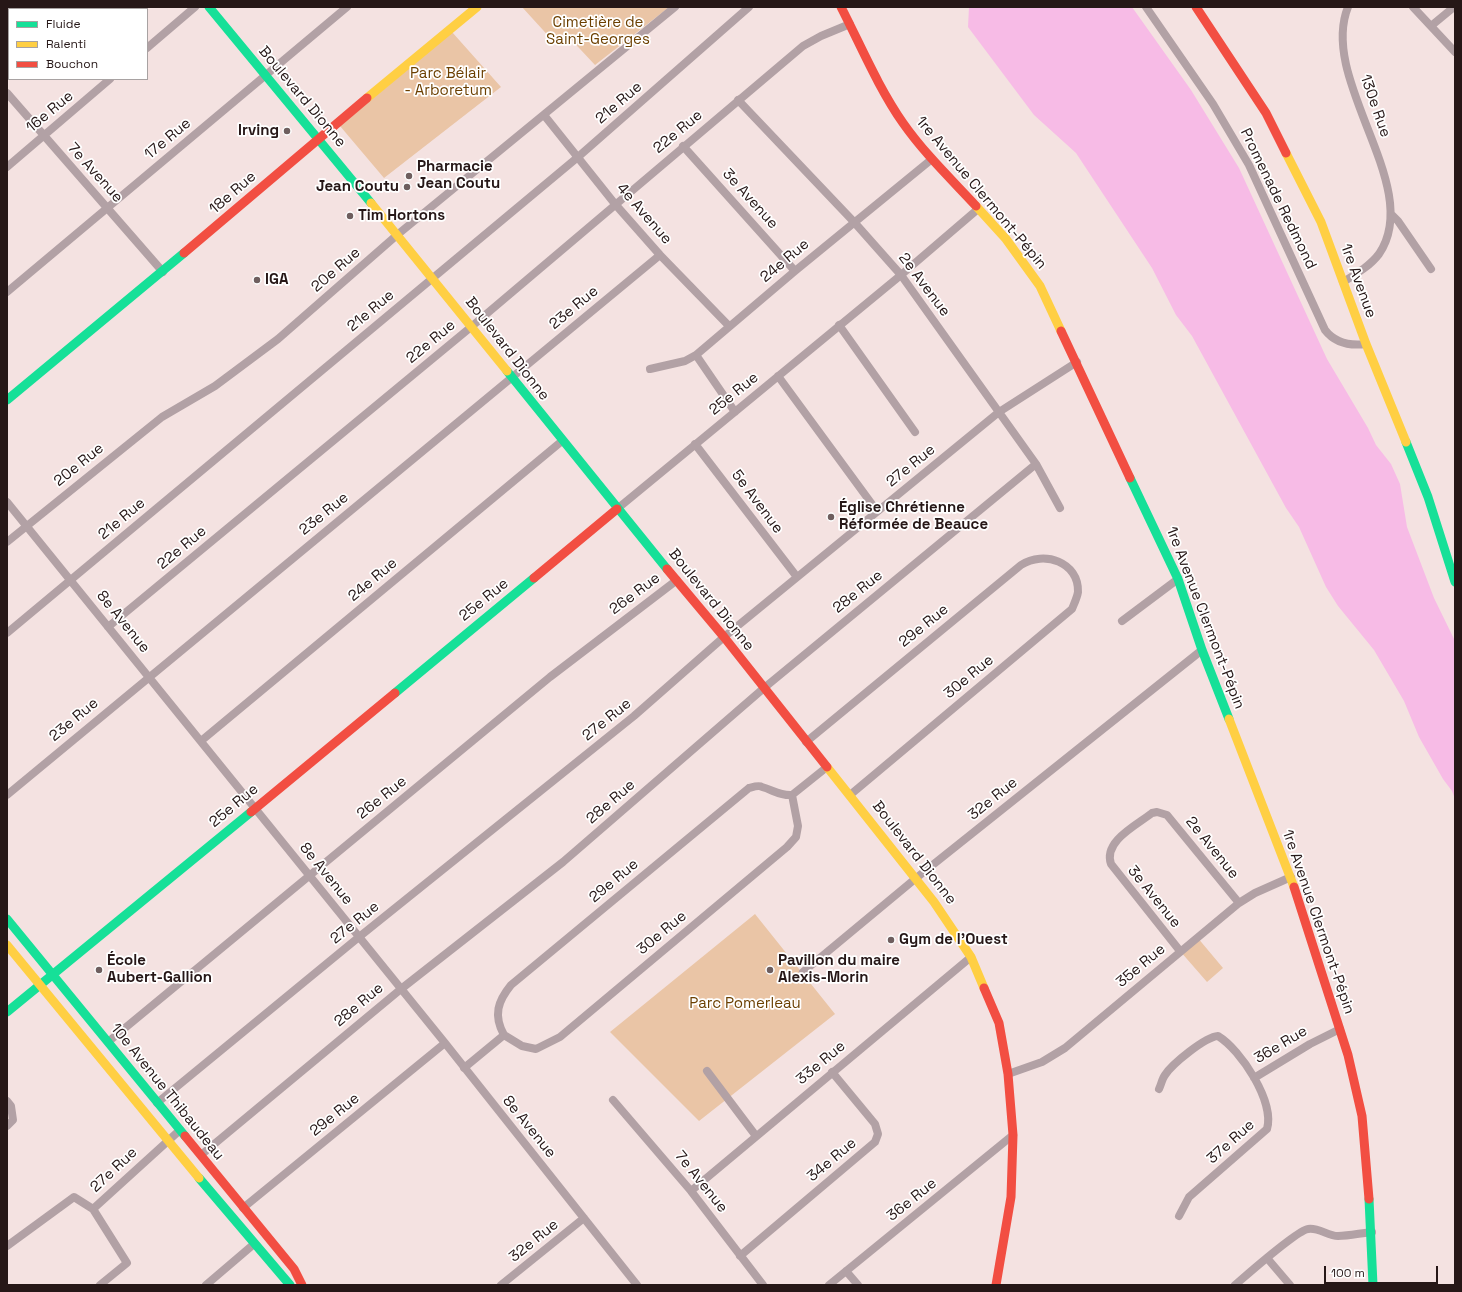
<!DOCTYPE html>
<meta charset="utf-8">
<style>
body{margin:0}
#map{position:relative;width:1462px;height:1292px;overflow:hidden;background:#f4e2e1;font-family:"Space Grotesk",sans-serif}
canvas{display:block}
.frame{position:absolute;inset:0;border:8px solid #261717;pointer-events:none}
.legend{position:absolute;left:8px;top:8px;width:140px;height:72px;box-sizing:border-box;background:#fff;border:1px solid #a8a2a2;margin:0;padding:5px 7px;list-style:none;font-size:12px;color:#261717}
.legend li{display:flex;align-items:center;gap:8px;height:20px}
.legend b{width:20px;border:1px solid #a8a2a2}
.scale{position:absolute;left:1324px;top:1266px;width:114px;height:18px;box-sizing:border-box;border:2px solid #261717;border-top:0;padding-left:5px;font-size:12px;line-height:14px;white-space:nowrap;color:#261717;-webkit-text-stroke:3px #fff;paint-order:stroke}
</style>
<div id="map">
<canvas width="1462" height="1292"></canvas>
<div class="frame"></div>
<ul class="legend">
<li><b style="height:5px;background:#16e098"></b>Fluide</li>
<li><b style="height:5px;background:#ffcf43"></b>Ralenti</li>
<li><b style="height:5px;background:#f24e42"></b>Bouchon</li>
</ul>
<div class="scale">100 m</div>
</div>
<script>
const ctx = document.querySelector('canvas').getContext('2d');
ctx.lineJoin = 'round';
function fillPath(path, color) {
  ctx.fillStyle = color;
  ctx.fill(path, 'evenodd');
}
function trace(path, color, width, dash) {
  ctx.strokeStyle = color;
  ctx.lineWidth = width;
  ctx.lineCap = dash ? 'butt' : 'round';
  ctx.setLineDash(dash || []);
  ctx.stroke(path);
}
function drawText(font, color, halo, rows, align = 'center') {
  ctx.font = font + ' "Space Grotesk",sans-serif';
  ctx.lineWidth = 3.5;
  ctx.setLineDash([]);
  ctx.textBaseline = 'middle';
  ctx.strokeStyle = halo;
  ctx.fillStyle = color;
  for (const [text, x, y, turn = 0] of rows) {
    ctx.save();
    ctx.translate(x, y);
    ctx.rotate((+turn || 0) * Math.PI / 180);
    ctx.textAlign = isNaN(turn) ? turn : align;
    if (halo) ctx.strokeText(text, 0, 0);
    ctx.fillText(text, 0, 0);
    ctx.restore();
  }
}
const green = new Path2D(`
 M522 7H667L668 8 595 65 565 33 553 41Z
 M452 32 501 87 384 178 340 126Z
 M755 914 835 1014 699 1121 610 1032Z
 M1197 937 1223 968 1207 982 1180 951Z`);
const water = new Path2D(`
 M969 7H1132L1191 90 1239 168 1327 359 1368 428 1376 445 1391 464 1400 484 1407 527 1434 598 1455 641V799L1452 791 1443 779 1419 737 1404 701 1374 650 1338 606 1326 587 1299 527 1286 508 1192 336 1176 315 1152 268 1076 153 1034 115 968 27Z`);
const street = new Path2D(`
 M1146 7 1213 104 1249 165 1325 330C1335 343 1350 346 1366 344
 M1413 7 1455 52
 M34 9 36 7
 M1431 26 1454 7
 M7 32 9 30
 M147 48 195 7
 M7 93 163 272
 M738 100 854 222 901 275 1036 464 1060 508
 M544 115 615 204 660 255 729 326
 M683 146 795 271
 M7 167 110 79
 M1391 214 1398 221 1431 269
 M1343 282C1356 274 1370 266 1379 254 1425 187 1318 81 1348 7
 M7 292 347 7
 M839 325 915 432
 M696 355 735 412
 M650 369 685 361 696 355 795 271 932 159
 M778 376 877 511
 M695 444 797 577
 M7 502 445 1043 637 1285
 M617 509 901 275 978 209
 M7 542 162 417 215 386 278 339 397 235 675 7
 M1122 621 1178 579
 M108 627 471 327 803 46 821 36 850 24
 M7 633 578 157 749 7
 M201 741 562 441
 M806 742 1021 565C1044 550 1079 562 1078 592 1077 598 1074 604 1072 609L850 795
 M7 795 660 255
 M1180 951 1111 864C1103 841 1137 825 1152 813L1157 812 1167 815 1239 903
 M803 972 915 879 1202 650
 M504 1035 522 1046 536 1049 560 1037 787 847 796 837 798 826 792 795
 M108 1042 550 677 677 580
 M464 1068 504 1035C493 1015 498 1001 511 985L749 788C753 787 759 785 762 787 773 790 780 796 792 795L827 767
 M707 1071 756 1136
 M1008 1074 1042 1062 1065 1048 1239 903 1255 893 1291 877
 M1254 1078 1310 1044 1340 1029
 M1159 1089C1161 1085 1162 1079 1165 1075 1172 1064 1205 1037 1218 1036 1241 1050 1275 1102 1267 1129L1189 1197 1179 1216
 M613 1100 691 1191 763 1285
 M7 1101 11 1106 13 1120 7 1126
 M157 1103 359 937 634 716 724 637 999 412 1077 362
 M201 1155 401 989 563 862 764 688 1036 464
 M691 1191 971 957
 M243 1208 445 1043
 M93 1209 127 1263 100 1285
 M7 1246 74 1197 93 1209 180 1130
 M740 1256 875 1142 878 1134 875 1124 832 1072
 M1267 1258 1290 1285
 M846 1271 858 1285
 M206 1285 254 1244
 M501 1285 584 1218
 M829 1285 1013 1135
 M1235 1285C1248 1274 1296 1231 1308 1229 1318 1227 1328 1236 1338 1236 1349 1236 1361 1233 1372 1232`);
const fast = new Path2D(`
 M209 7 371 203
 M507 371 667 569
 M7 400 184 253
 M1406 442 1428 497 1455 582
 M1130 478 1178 579 1202 650 1229 719
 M395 693 534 578
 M7 919 185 1136
 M7 1012 251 812
 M199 1178 290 1285
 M1369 1199 1373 1285`);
const slow = new Path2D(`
 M367 98 477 7
 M1286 153 1321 222 1366 344 1406 442
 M371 203 507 371
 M976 206 1006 239 1040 286 1061 331
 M1229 719 1294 887
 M827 767 934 902 971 957 984 988
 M7 945 199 1178`);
const jam = new Path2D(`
 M841 7C861 46 878 87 903 123 924 153 951 179 976 206
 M1196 7 1266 113 1286 153
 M184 253 367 98
 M1061 331 1130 478
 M667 569 724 637 827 767
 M534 578 617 509
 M251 812 395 693
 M1294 887 1348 1055 1362 1116 1369 1199
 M984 988 999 1023 1008 1074 1013 1135 1011 1197 996 1285
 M185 1136 294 1269 302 1285`);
const markers = [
 [287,131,4,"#6e5e5e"],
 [409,176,4,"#6e5e5e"],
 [407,187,4,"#6e5e5e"],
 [350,216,4,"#6e5e5e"],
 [257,280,4,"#6e5e5e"],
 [831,517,4,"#6e5e5e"],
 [891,940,4,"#6e5e5e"],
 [99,970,4,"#6e5e5e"],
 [770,970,4,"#6e5e5e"]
];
const parkNames = [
 ["Cimetière de",598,23],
 ["Saint-Georges",598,40],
 ["Parc Bélair",448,74],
 ["- Arboretum",448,91],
 ["Parc Pomerleau",745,1004]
];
const streetNames = [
 ["Boulevard Dionne",302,97,50],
 ["21e Rue",619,103,-41],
 ["130e Rue",1375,106,71],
 ["16e Rue",50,112,-40],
 ["22e Rue",678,132,-40],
 ["17e Rue",168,139,-40],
 ["7e Avenue",95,173,48],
 ["18e Rue",233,193,-41],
 ["1re Avenue Clermont-Pépin",981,193,50],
 ["3e Avenue",750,199,48],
 ["Promenade Redmond",1278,199,64],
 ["4e Avenue",644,214,49],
 ["24e Rue",785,261,-40],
 ["20e Rue",336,270,-41],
 ["1re Avenue",1358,281,70],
 ["2e Avenue",924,285,53],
 ["23e Rue",574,308,-40],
 ["21e Rue",371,311,-40],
 ["22e Rue",431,342,-40],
 ["Boulevard Dionne",507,349,52],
 ["25e Rue",734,394,-39],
 ["20e Rue",79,465,-39],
 ["27e Rue",911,466,-39],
 ["5e Avenue",757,502,53],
 ["23e Rue",324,514,-39],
 ["21e Rue",122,519,-40],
 ["22e Rue",182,548,-40],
 ["24e Rue",373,580,-40],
 ["28e Rue",858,592,-39],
 ["26e Rue",635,594,-37],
 ["25e Rue",484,600,-39],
 ["Boulevard Dionne",711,600,51],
 ["1re Avenue Clermont-Pépin",1205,618,69],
 ["8e Avenue",123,622,51],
 ["29e Rue",924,626,-39],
 ["30e Rue",969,677,-40],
 ["23e Rue",74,720,-40],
 ["27e Rue",607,720,-39],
 ["26e Rue",382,798,-39],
 ["32e Rue",993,799,-39],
 ["28e Rue",611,802,-41],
 ["25e Rue",234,806,-40],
 ["2e Avenue",1212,848,51],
 ["Boulevard Dionne",914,853,52],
 ["8e Avenue",326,874,51],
 ["29e Rue",614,881,-40],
 ["3e Avenue",1154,897,51],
 ["1re Avenue Clermont-Pépin",1318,922,71],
 ["27e Rue",355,923,-39],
 ["30e Rue",662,933,-40],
 ["35e Rue",1141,966,-40],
 ["28e Rue",359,1005,-40],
 ["36e Rue",1281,1045,-31],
 ["33e Rue",821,1063,-40],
 ["10e Avenue Thibaudeau",167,1092,51],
 ["29e Rue",335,1115,-39],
 ["8e Avenue",529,1127,51],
 ["37e Rue",1231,1142,-42],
 ["34e Rue",832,1160,-40],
 ["27e Rue",114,1170,-43],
 ["7e Avenue",701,1182,51],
 ["36e Rue",912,1200,-39],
 ["32e Rue",534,1241,-39]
];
const poiNames = [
 ["Irving",279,131,"right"],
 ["Pharmacie",417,167],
 ["Jean Coutu",417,184],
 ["Jean Coutu",399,187,"right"],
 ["Tim Hortons",358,216],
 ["IGA",265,280],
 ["Église Chrétienne",839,508],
 ["Réformée de Beauce",839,525],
 ["Gym de l'Ouest",899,940],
 ["École",107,961],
 ["Aubert-Gallion",107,978],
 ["Pavillon du maire",778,961],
 ["Alexis-Morin",778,978]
];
fillPath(green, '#eac5a6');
fillPath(water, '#f7bbe6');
trace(street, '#b2a1a5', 8);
trace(fast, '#16e098', 9);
trace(slow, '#ffcf43', 9);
trace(jam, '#f24e42', 9);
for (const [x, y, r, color] of markers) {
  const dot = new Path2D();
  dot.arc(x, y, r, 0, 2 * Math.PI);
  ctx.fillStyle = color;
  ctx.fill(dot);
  trace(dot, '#fff', 1.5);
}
drawText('15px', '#6b3f00', '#fff', parkNames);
drawText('15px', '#261717', '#fff', streetNames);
drawText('bold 15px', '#261717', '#fff', poiNames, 'left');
</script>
